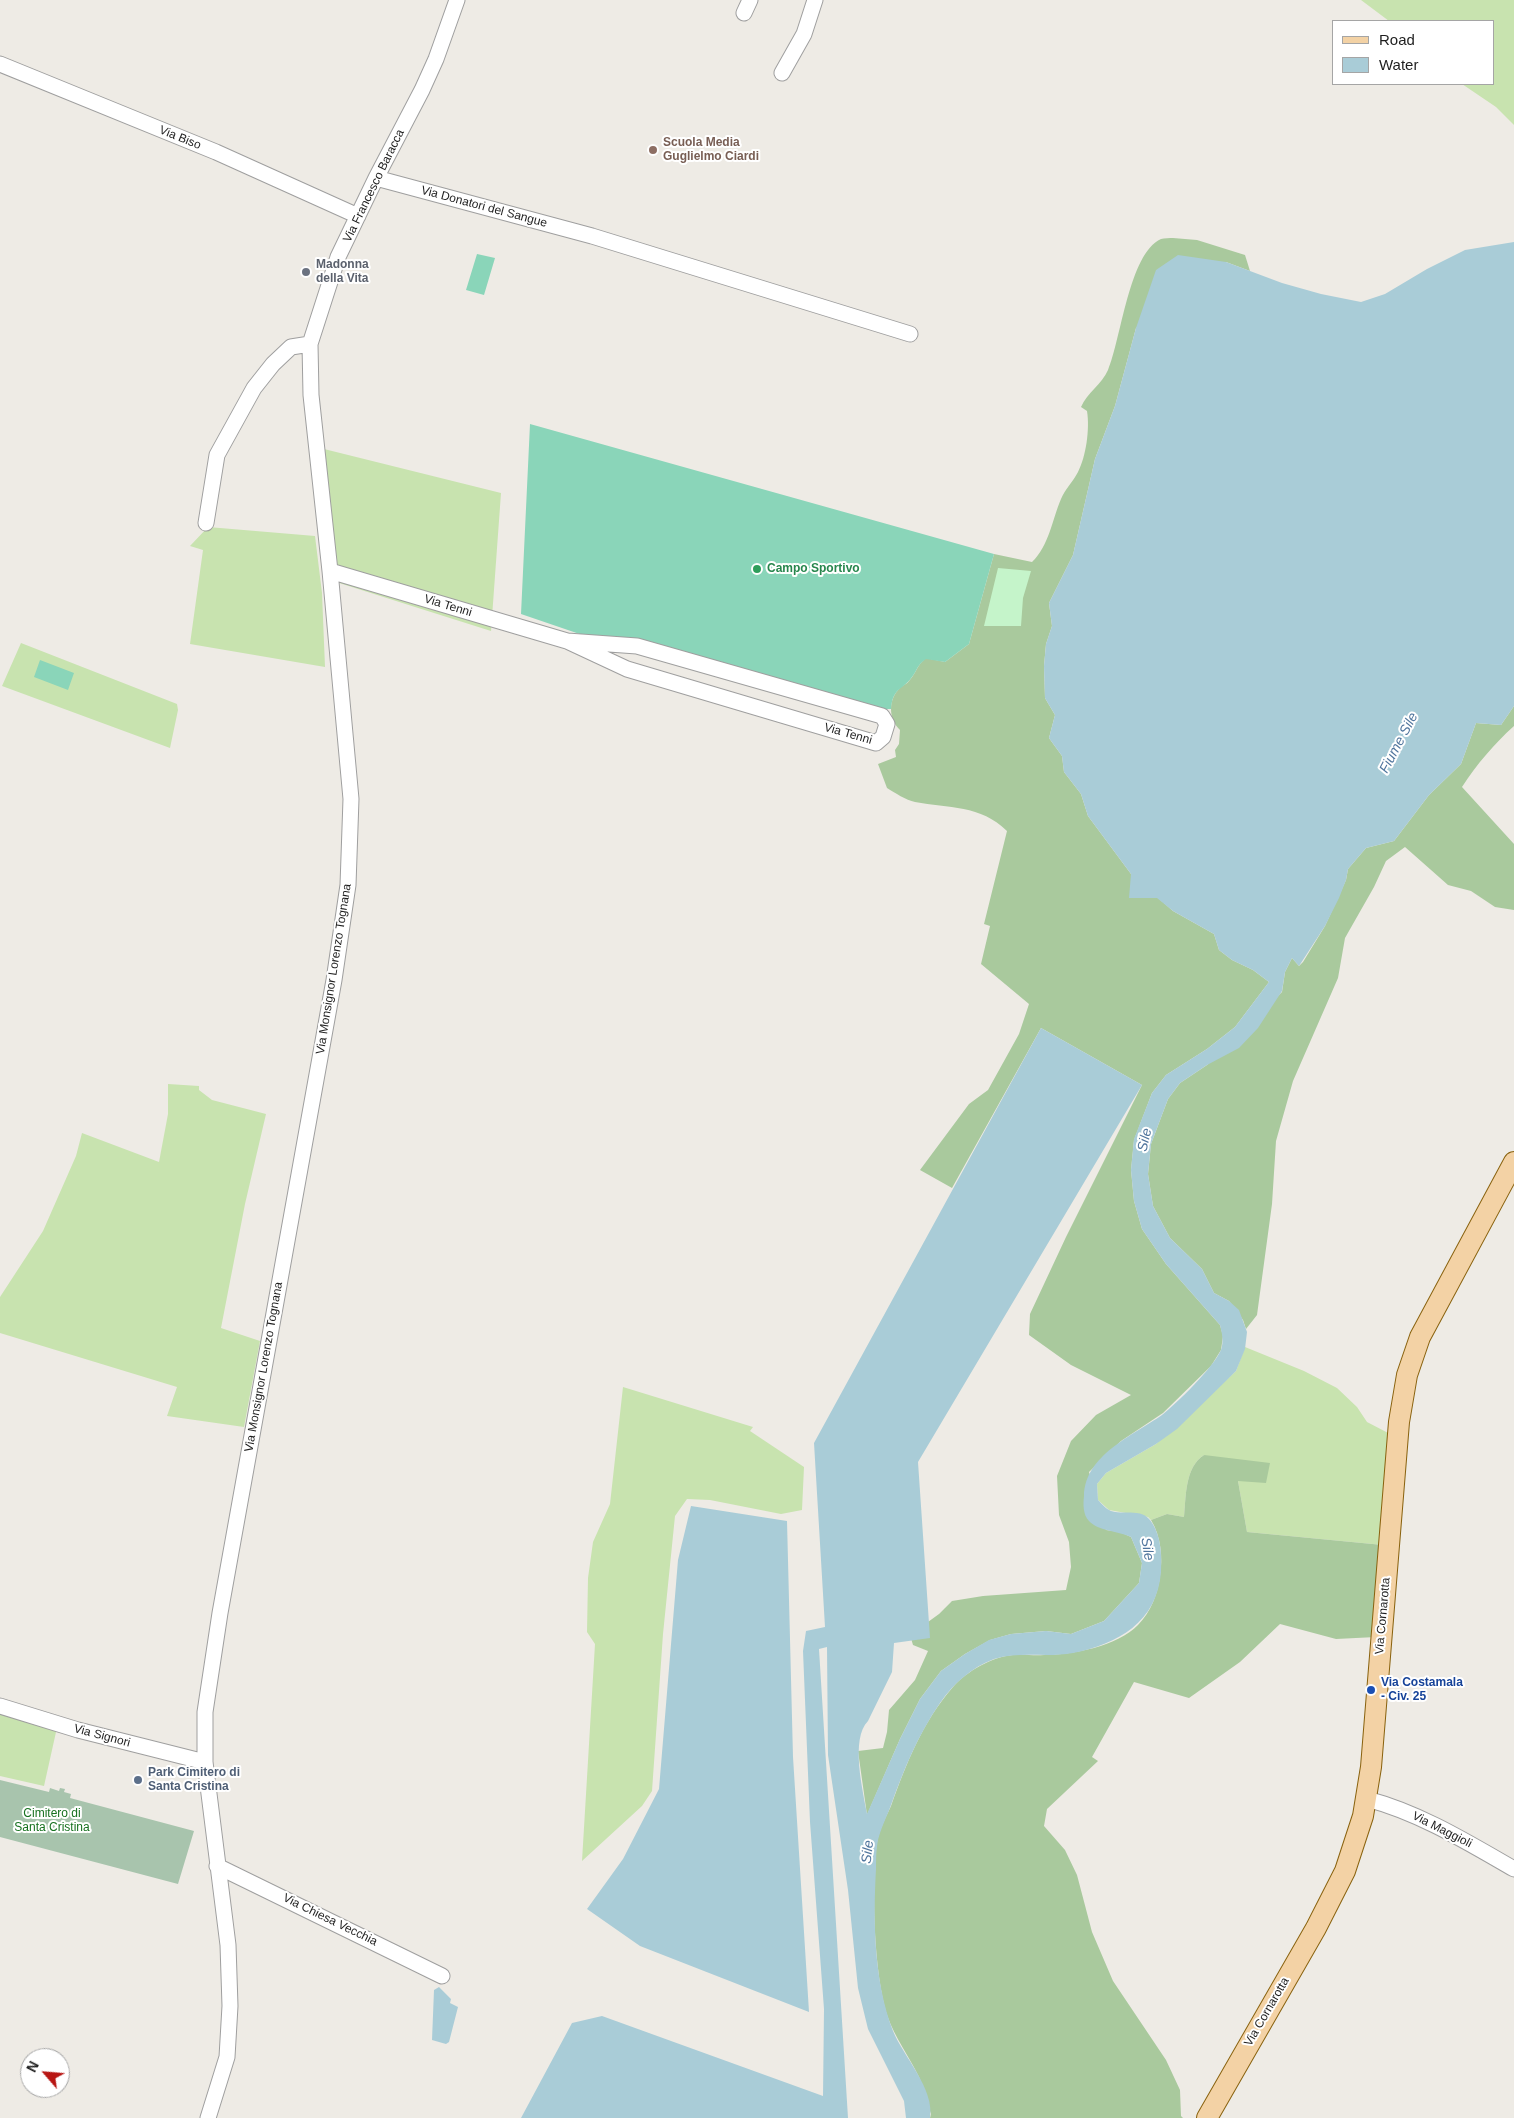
<!DOCTYPE html>
<style>
body{margin:0}
#map{position:relative;width:1514px;height:2118px;overflow:hidden;background:#eeebe5;font-family:Helvetica,sans-serif}
canvas{display:block}
.legend{position:absolute;left:1332px;top:20px;width:162px;height:65px;box-sizing:border-box;background:#fff;border:1px solid #a5a5a5;margin:0;padding:6px 9px;list-style:none;font-size:15px;color:#1e1e1e}
.legend li{display:flex;align-items:center;gap:10px;height:25px}
.legend b{width:25px;border:1px solid #a5a5a5}
.north{position:absolute;left:20px;top:2048px;width:50px;height:50px;box-sizing:border-box;background:#fff;border:1px solid #a5a5a5;border-radius:50%;rotate:297deg;font-size:14px;font-weight:700;line-height:20px;text-align:center;color:#1e1e1e}
.north::after{content:'';display:block;margin:auto;width:18px;height:22px;background:#b81613;clip-path:polygon(50% 0,100% 100%,50% 72%,0 100%)}
</style>
<div id="map">
<canvas width="1514" height="2118"></canvas>
<ul class="legend">
<li><b style="height:6px;background:#f3d2a5"></b>Road</li>
<li><b style="height:14px;background:#a9ccd7"></b>Water</li>
</ul>
<div class="north">N</div>
</div>
<script>
const ctx = document.querySelector('canvas').getContext('2d');
ctx.lineJoin = 'round';
function fillPath(path, color) {
  ctx.fillStyle = color;
  ctx.fill(path, 'evenodd');
}
function trace(path, color, width, dash) {
  ctx.strokeStyle = color;
  ctx.lineWidth = width;
  ctx.lineCap = dash ? 'butt' : 'round';
  ctx.setLineDash(dash || []);
  ctx.stroke(path);
}
function drawText(font, color, halo, rows, align = 'center') {
  ctx.font = font + ' Helvetica,sans-serif';
  ctx.lineWidth = 4;
  ctx.setLineDash([]);
  ctx.textBaseline = 'middle';
  ctx.strokeStyle = halo;
  ctx.fillStyle = color;
  for (const [text, x, y, turn = 0] of rows) {
    ctx.save();
    ctx.translate(x, y);
    ctx.rotate((+turn || 0) * Math.PI / 180);
    ctx.textAlign = isNaN(turn) ? turn : align;
    if (halo) ctx.strokeText(text, 0, 0);
    ctx.fillText(text, 0, 0);
    ctx.restore();
  }
}
const grass = new Path2D(`
 M1361 0H1514V125L1496 107 1462 84H1493V21H1389Z
 M320 448 501 493 491 631 336 582Z
 M208 527 315 536 322 593 325 667 190 644 203 550 190 546Z
 M21 643 177 704 178 710 170 748 2 686Z
 M168 1084 199 1086V1090L212 1100 266 1114 245 1204 221 1328 260 1341 244 1427 167 1416 177 1387 0 1333V1297L43 1231 76 1156 82 1133 159 1162 168 1114Z
 M1245 1347 1304 1371 1337 1388 1357 1407 1367 1422 1392 1435 1383 1545 1247 1532 1238 1481 1204 1455C1185 1467 1186 1496 1184 1517L1167 1514 1151 1520 1148 1517 1109 1510 1098 1500 1097 1484 1106 1473 1156 1444 1236 1371Z
 M623 1387 753 1427 750 1431 804 1467 802 1510 781 1514 710 1500 687 1499 675 1516 663 1634 652 1791 642 1806 582 1861 595 1644 587 1632 588 1578 593 1542 610 1504Z
 M0 1710 58 1723 44 1786 0 1776Z`);
const forest = new Path2D(`
 M1173 238 1197 240 1245 255 1250 271 1226 262 1136 328 1115 406 1095 459 1073 555 1049 603 1052 626 1046 644 1044 666 1045 698 1055 715 1049 738 1062 756 1064 772 1081 794 1088 816 1131 874 1173 911 1214 934 1219 950 1232 960 1253 970 1269 982 1235 1027 1207 1049 1166 1075 1152 1093 1134 1140 1131 1170 1134 1201 1142 1229 1166 1264 1220 1325 1223 1336 1221 1350 1211 1366 1163 1413 1121 1441 1089 1472 1106 1530 1120 1532 1131 1537 1142 1563 1139 1583 1104 1621 1071 1634 1046 1631 1011 1634 990 1640 965 1654 941 1671 920 1699 900 1739 867 1815 858 1751 883 1748 887 1732 889 1710 915 1680 928 1651 913 1645 910 1635 939 1614 952 1601 983 1596 1066 1590 1071 1567 1069 1542 1059 1515 1057 1476 1071 1441 1096 1415 1131 1395 1071 1365 1029 1335 1030 1314 1066 1237 1142 1085 1041 1028 952 1188 920 1170 969 1104 988 1090 1019 1034 1029 1004 981 964 990 926 984 924 1007 831C981 805 948 808 915 802 906 800 895 793 887 788L878 764 896 757 895 750 899 744 900 730C888 719 888 699 900 688 903 685 907 684 909 681 917 672 916 666 926 658L945 662 969 644 994 554 1032 562C1049 546 1052 520 1061 499 1065 489 1073 482 1078 472 1086 457 1090 429 1087 411L1081 407C1087 393 1102 384 1108 370 1121 340 1129 253 1161 239 1164 238 1170 238 1173 238Z
 M1514 706V726C1494 744 1477 764 1462 787L1514 844V910L1495 907 1471 891 1448 885 1405 847 1386 861 1374 887 1345 938 1338 978 1293 1081 1276 1141 1272 1204 1257 1315 1246 1329 1243 1320 1229 1301 1214 1293 1202 1269 1170 1238 1153 1206 1148 1174 1151 1144 1168 1099 1180 1083 1207 1065 1282 992 1285 972 1292 958 1299 966 1303 962 1325 926 1346 880 1348 869 1366 848 1394 841 1429 795 1461 764 1476 723 1501 725Z
 M1204 1455 1270 1463 1266 1483 1238 1481 1247 1532 1383 1545 1376 1637 1336 1639 1280 1624 1240 1662 1189 1698 1134 1682 1092 1757 1098 1761 1047 1809 1044 1826 1065 1850 1077 1875 1092 1932 1113 1981 1166 2060 1180 2090 1181 2116 1183 2118H930L931 2114C927 2102 924 2088 919 2077 909 2056 895 2038 887 2015 874 1974 871 1885 877 1842 879 1830 886 1817 891 1806 906 1764 923 1721 953 1687 967 1671 992 1657 1013 1655 1024 1654 1034 1656 1044 1655 1072 1655 1118 1646 1138 1625 1151 1612 1158 1593 1160 1576 1163 1558 1161 1536 1151 1520L1167 1514 1184 1517C1186 1496 1185 1467 1204 1455Z`);
const cemetery = new Path2D(`
 M0 1780 49 1792 50 1788 59 1791 60 1788 65 1789 64 1792 71 1794 70 1798 194 1831 178 1884 0 1837Z`);
const park = new Path2D(`
 M998 568 1031 571 1023 598 1021 626H984Z`);
const pitch = new Path2D(`
 M477 254 495 258 484 295 466 290Z
 M530 424 994 554 969 644 945 662 926 659C917 665 918 669 912 677 902 691 893 687 891 709H874L603 642 521 614Z
 M40 660 74 673 68 690 34 677Z`);
const water = new Path2D(`
 M1514 242V706L1501 725 1476 723 1461 764 1429 795 1394 841 1366 848 1348 869 1346 880 1339 898 1325 926 1299 966 1292 958 1285 972 1282 991 1258 1028 1239 1048 1207 1065 1180 1083 1168 1099 1151 1144 1148 1174 1153 1206 1170 1238 1202 1269 1214 1293 1229 1301 1239 1310 1247 1332 1245 1349 1236 1371 1177 1429 1156 1444 1106 1473 1097 1484 1098 1500C1102 1504 1106 1509 1111 1511 1123 1515 1141 1508 1150 1520 1161 1534 1162 1555 1161 1572 1157 1622 1118 1644 1073 1653 1047 1658 1020 1651 994 1659 972 1667 953 1684 940 1703 918 1735 904 1769 891 1805 887 1816 881 1828 878 1840 876 1849 876 1860 876 1869 873 1922 874 1981 893 2031 903 2056 935 2089 930 2118H906L904 2101 868 2029 858 1988 848 1890 828 1755 827 1647 819 1649 848 2118H521L572 2023 602 2016 823 2096 824 2009 810 1822 803 1651 806 1631 825 1627 814 1443 1041 1028 1142 1085 918 1462 930 1638 894 1643 892 1672 868 1721C850 1739 863 1791 867 1814L900 1739 920 1699 941 1671 965 1654 989 1640 1011 1634 1046 1631 1071 1634 1104 1621 1139 1583 1142 1563 1131 1537C1119 1531 1098 1531 1089 1521 1083 1515 1083 1504 1084 1496 1085 1455 1132 1436 1162 1415 1177 1403 1213 1368 1221 1350 1224 1342 1222 1333 1220 1325L1166 1264 1142 1229 1134 1201 1131 1170 1134 1139 1152 1093 1166 1075 1207 1049 1235 1027 1269 982 1253 970 1232 960 1219 950 1214 934 1173 911 1157 898H1129L1131 874 1088 816 1081 794 1064 772 1062 756 1049 738 1055 715 1045 698 1044 666 1046 644 1052 626 1049 603 1073 555 1095 459 1115 406 1136 328 1156 270 1178 255 1226 262 1282 283 1321 294 1361 302 1385 294 1427 269 1465 250Z
 M691 1506 787 1521 793 1757 809 2012 640 1946 587 1909 623 1859 659 1789 678 1560Z
 M439 1987 451 1999 450 2003 458 2007 449 2042 446 2044 432 2040 434 1990Z`);
const minor = new Path2D(`
 M744 13 750 0
 M0 64 216 152 358 216
 M782 73 804 34 815 0
 M376 178 592 236 910 334
 M206 523 217 455 254 388 273 364 291 347 310 344
 M330 571 567 641 627 669 876 743 883 737 887 724 882 716 637 646 567 641
 M0 1706 78 1730 205 1762
 M1367 1799C1420 1813 1467 1842 1514 1869
 M217 1866 442 1976
 M208 2118 227 2057 230 2006 228 1945 205 1762V1712L220 1613 334 980 348 885 351 799 330 571 311 395 310 344 338 257 376 178 422 90 436 59 457 0`);
const major = new Path2D(`
 M1207 2118 1316 1928 1345 1871 1363 1816 1371 1767 1399 1422 1407 1375 1420 1337 1514 1162`);
const markers = [
 [653,150,5,"#8d6e63"],
 [306,272,5,"#6b7280"],
 [757,569,5,"#2e9e5b"],
 [1371,1690,5,"#1a4fb4"],
 [138,1780,5,"#5c6f8a"]
];
const streetNames = [
 ["Via Biso",180,138,22],
 ["Via Francesco Baracca",374,186,-64],
 ["Via Donatori del Sangue",484,207,15],
 ["Via Tenni",448,606,17],
 ["Via Tenni",848,734,16],
 ["Via Monsignor Lorenzo Tognana",334,969,-81],
 ["Via Monsignor Lorenzo Tognana",264,1367,-80],
 ["Via Cornarotta",1383,1616,-85],
 ["Via Signori",102,1736,15],
 ["Via Maggioli",1442,1830,27],
 ["Via Chiesa Vecchia",330,1920,26],
 ["Via Cornarotta",1267,2012,-60]
];
const educationNames = [
 ["Scuola Media",663,143],
 ["Guglielmo Ciardi",663,157]
];
const worshipNames = [
 ["Madonna",316,265],
 ["della Vita",316,279]
];
const leisureNames = [
 ["Campo Sportivo",767,569]
];
const transitNames = [
 ["Via Costamala",1381,1683],
 ["- Civ. 25",1381,1697]
];
const serviceNames = [
 ["Park Cimitero di",148,1773],
 ["Santa Cristina",148,1787]
];
const parkNames = [
 ["Cimitero di",52,1814],
 ["Santa Cristina",52,1828]
];
const waterNames = [
 ["Fiume Sile",1399,743,-62],
 ["Sile",1145,1140,-77],
 ["Sile",1147,1549,80],
 ["Sile",868,1852,-83]
];
fillPath(grass, '#c8e3af');
fillPath(forest, '#a9c99d');
fillPath(cemetery, '#a8c4ad');
fillPath(park, '#c5f4ca');
fillPath(pitch, '#8ad5b9');
fillPath(water, '#a9ccd7');
trace(minor, '#9f9f9f', 17);
trace(major, '#89620e', 22);
trace(minor, '#fff', 15);
trace(major, '#f3d2a5', 20);
for (const [x, y, r, color] of markers) {
  const dot = new Path2D();
  dot.arc(x, y, r, 0, 2 * Math.PI);
  ctx.fillStyle = color;
  ctx.fill(dot);
  trace(dot, '#fff', 2);
}
drawText('12px', '#1e1e1e', '#fff', streetNames);
drawText('bold 12px', '#785e54', '#fff', educationNames, 'left');
drawText('bold 12px', '#5b616d', '#fff', worshipNames, 'left');
drawText('bold 12px', '#27864d', '#fff', leisureNames, 'left');
drawText('bold 12px', '#164399', '#fff', transitNames, 'left');
drawText('bold 12px', '#4e5e75', '#fff', serviceNames, 'left');
drawText('12px', '#16711f', '#fff', parkNames);
drawText('italic 14px', '#50759d', '#fff', waterNames);
</script>
